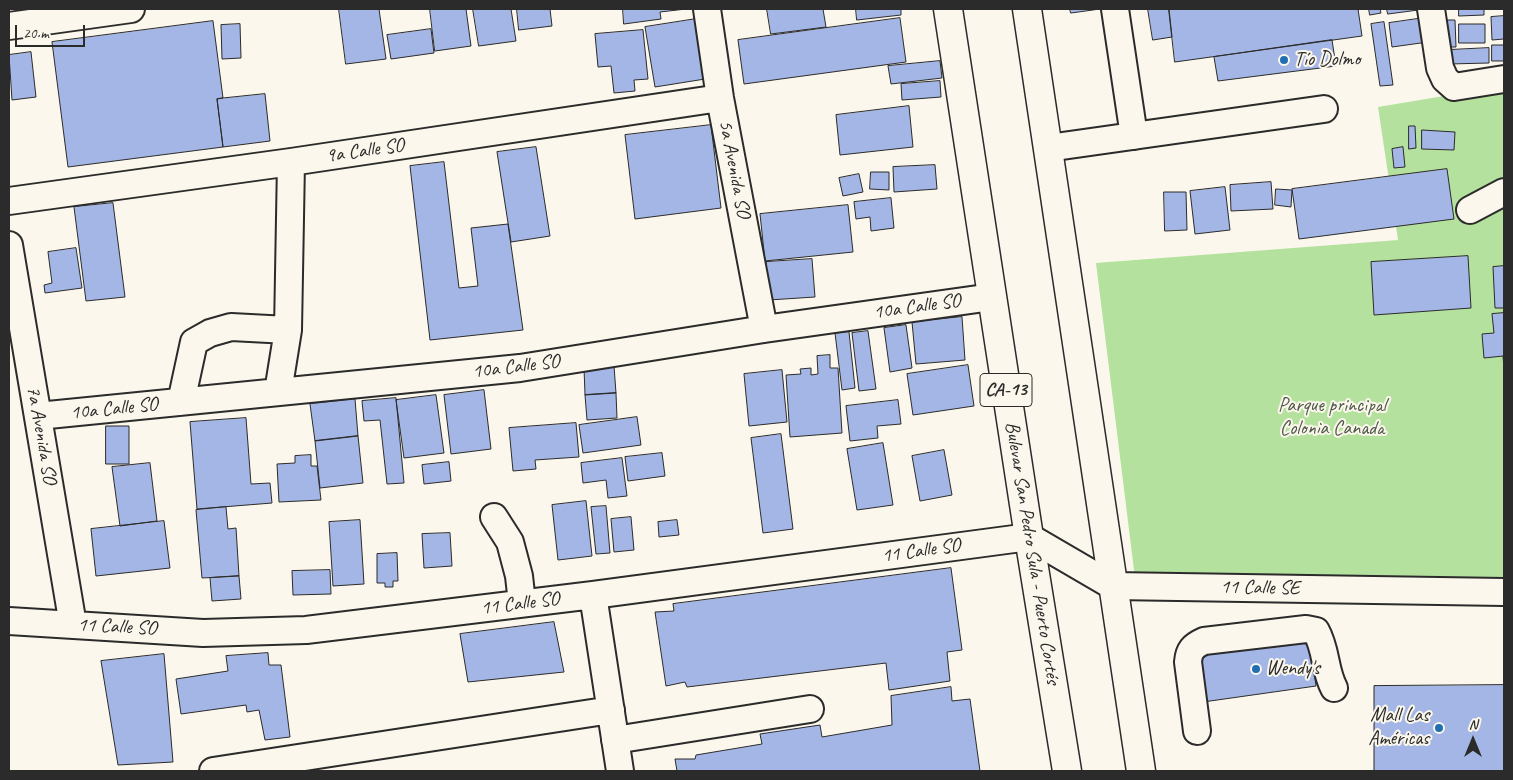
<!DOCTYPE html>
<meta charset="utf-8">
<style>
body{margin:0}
#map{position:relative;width:1513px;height:780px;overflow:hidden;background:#fbf7ec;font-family:Caveat,sans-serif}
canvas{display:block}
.frame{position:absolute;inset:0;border:10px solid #2b2b2b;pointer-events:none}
.north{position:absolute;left:1448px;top:715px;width:50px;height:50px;-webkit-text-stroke:4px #fbf7ec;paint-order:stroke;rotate:0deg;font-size:14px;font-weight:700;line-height:20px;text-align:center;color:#2b2b2b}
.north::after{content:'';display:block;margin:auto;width:18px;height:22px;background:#2b2b2b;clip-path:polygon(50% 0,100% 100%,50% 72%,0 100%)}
.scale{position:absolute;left:15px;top:25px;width:70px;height:22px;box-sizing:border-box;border:2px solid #2b2b2b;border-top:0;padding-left:6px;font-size:15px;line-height:18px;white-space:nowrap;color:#2b2b2b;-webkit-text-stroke:4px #fbf7ec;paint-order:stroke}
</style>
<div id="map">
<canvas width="1513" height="780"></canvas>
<div class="frame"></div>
<div class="north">N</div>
<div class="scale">20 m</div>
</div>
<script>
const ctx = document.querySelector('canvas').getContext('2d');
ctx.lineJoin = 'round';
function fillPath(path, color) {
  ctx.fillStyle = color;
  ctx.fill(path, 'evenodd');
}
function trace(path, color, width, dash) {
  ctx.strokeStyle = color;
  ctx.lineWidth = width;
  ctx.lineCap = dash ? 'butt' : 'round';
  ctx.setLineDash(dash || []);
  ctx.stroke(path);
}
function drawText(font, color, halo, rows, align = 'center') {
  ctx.font = font + ' Caveat,sans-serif';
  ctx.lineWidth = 4;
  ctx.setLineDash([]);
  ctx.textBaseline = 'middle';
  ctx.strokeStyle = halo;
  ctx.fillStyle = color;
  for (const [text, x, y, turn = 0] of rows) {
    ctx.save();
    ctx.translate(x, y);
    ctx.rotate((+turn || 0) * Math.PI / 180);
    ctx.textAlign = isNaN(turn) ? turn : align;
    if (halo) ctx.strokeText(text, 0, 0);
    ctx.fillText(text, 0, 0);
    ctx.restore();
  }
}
const green = new Path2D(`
 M1504 86V592L1136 586 1096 263 1398 240 1378 107Z`);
const building = new Path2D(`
 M339 9H379L386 59 346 64Z
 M430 9H466L471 46 435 51Z
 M473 9H511L516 41 479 46Z
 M517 9H550L552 26 519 30Z
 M623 9H686L660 12 661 19 624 24Z
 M767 9H823L826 27 771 34Z
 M856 9H901V15L857 20Z
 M1070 9H1100L1071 13Z
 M1148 9H1169L1172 37 1153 40Z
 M1169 9H1358L1362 36 1175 62Z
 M1369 9H1380L1381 13 1370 15Z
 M1387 9H1426L1388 14Z
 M1459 9H1484V15L1459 16Z
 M1504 16V39L1492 40 1491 17Z
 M900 18 906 62 744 84 738 40Z
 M1424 18 1428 42 1392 47 1389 23Z
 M696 19 705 79 655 87 645 27Z
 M1444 20H1455L1456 47H1444Z
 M213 21 223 98 217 99 223 147 68 167 52 42Z
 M1384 22 1393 85 1380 86 1371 24Z
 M240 24 241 58 222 59 221 25Z
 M1459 24H1485V43H1459Z
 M431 29 434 53 391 59 387 35Z
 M643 30 648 79 634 80 635 91 614 93 611 66 598 67 595 34Z
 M1332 40 1336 66 1218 81 1214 57Z
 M1492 45H1504V61H1492Z
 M1489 48V63L1449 64V50Z
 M31 52 36 97 12 100 9 55Z
 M940 61 942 78 891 84 888 66Z
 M940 81 941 97 902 100 901 84Z
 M265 94 270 141 223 147 217 99Z
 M909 106 913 147 840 155 836 115Z
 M711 125 721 208 635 219 625 135Z
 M1409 126H1415L1416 148 1409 149Z
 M1422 130 1455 132 1454 150 1422 149Z
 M536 147 550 236 511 242 497 152Z
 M1403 147 1405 167 1394 168 1392 149Z
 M444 162 459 288 478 286 471 228 508 224 523 330 430 340 410 166Z
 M935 165 937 189 894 192 893 167Z
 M1447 169 1454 219 1299 239 1292 189Z
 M871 172H889V190L870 189Z
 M859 174 863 192 843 196 839 178Z
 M1271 182 1273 209 1231 211 1230 185Z
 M1225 187 1230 230 1195 234 1190 191Z
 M1276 189 1292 190 1291 207 1275 205Z
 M1164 192H1186L1187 230 1165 231Z
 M891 198 894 228 871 231 870 217 856 219 854 202Z
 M113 203 125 297 86 301 74 207Z
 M848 205 853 252 765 261 760 214Z
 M76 248 82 288 45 293 44 285 52 283 48 252Z
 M1468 256 1471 308 1374 315 1371 262Z
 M812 259 815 297 769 300 766 262Z
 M1504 266V308H1495L1493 267Z
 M1504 313V368L1503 356 1484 358 1482 334 1494 333 1492 314Z
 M962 317 965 360 916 364 912 322Z
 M906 325 912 368 890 372 884 328Z
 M868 331 876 389 859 391 852 333Z
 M849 332 855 388 842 390 835 333Z
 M830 355V368H838L842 433 790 437 786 375 801 374 800 369 811 368V375L818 374 817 356Z
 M968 365 974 406 913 415 907 374Z
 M614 366 616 393 585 395 584 368Z
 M782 370 787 422 749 426 744 374Z
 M484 390 491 449 451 454 444 395Z
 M616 393 617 418 587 420 585 395Z
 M436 395 444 453 404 458 396 400Z
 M396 398 404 483 387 484 380 420 364 421 362 401Z
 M355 399 358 436 315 441 310 404Z
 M898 400 901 424 877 426 878 438 850 441 846 406Z
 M637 417 641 445 583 453 579 425Z
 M246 418 251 484 270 483 272 503 197 509 190 422Z
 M576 423 579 457 535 460 536 469 513 471 509 428Z
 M106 426H129V464H106Z
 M781 434 793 529 763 533 751 438Z
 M358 436 363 483 320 488 315 441Z
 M883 443 893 505 857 510 847 449Z
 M944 450 952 495 920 501 912 456Z
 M662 453 665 476 628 481 625 457Z
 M311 455V466H317L321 500 279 502 277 464 295 463V456Z
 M622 458 627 496 608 498 606 480 583 483 581 463Z
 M449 462 451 481 424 484 422 465Z
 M150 463 157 521 120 526 112 467Z
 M586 501 592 556 558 560 552 505Z
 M606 506 610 553 596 554 591 507Z
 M226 507 228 529 236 528 239 576 202 578 196 510Z
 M631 517 634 550 614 552 611 519Z
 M360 520 364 584 333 586 329 522Z
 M677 520 679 535 659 537 658 522Z
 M164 521 170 568 96 576 91 529Z
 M450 533 452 566 424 568 422 534Z
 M397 553 398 581H393V587H385V583H377V554Z
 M951 568 962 650 947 652 950 681 889 690 886 663 687 687 685 682 666 686 655 612 674 611 673 604Z
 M330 570 331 594 293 595 292 571Z
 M239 576 241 599 212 601 210 578Z
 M554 622 564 672 468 682 460 634Z
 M1309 636 1316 686 1203 702 1196 653Z
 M268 653 269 665H281L290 737 265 740 259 710 247 712 246 705 181 714 176 679 228 671 226 656Z
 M164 654 173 762 118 765 101 661Z
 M1504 685V771H1374V686Z
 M951 687 952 701 970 699 980 771H677L675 759H695L696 755 762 744 760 734 820 725 822 737 892 725 891 696Z`);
const minor = new Path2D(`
 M707 9 720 98 764 329
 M1115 9 1134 136
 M1431 9 1440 68 1445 79 1454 87 1504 79
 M9 26 131 9
 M1048 148 1324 109
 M9 201 291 162 720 98
 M1470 210 1504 192
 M9 245 73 625
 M278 392 288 330 291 162
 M181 402 194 342 210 333 231 327 288 330
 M38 416 520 368 764 329 992 297
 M494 517 510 542 519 576 522 603
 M593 595 620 771
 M9 621 203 633 306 630 593 595 1029 537 1113 586 1504 592
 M1197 731 1188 662C1189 650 1193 646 1204 641L1306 629 1316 631C1327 651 1324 669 1334 688
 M615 740 810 709
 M213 771 611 710`);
const highway = new Path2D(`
 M948 9 1029 537 1067 771
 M1027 9 1141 771`);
const markers = [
 [1284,60,5,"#1f6fb2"],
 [1256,669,5,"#1f6fb2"],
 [1439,728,5,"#1f6fb2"]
];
const shields = [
 [1006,390,52]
];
const shieldNames = [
 ["CA-13",1006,390]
];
const poiNames = [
 ["Tío Dolmo",1294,60],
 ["Wendy's",1266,669],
 ["Mall Las",1429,716,"right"],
 ["Américas",1429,739,"right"]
];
const streetNames = [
 ["9a Calle SO",365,151,-8],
 ["5a Avenida SO",734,169,79],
 ["10a Calle SO",917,307,-8],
 ["10a Calle SO",516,367,-7],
 ["10a Calle SO",114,409,-6],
 ["7a Avenida SO",41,435,80],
 ["11 Calle SO",921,551,-8],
 ["Bulevar San Pedro Sula - Puerto Cortés",1032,553,81],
 ["11 Calle SE",1260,588,1],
 ["11 Calle SO",520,604,-7],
 ["11 Calle SO",117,627,3]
];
const parkNames = [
 ["Parque principal",1332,406],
 ["Colonia Canada",1332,429]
];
fillPath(green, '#b5e19f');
fillPath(building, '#a4b6e5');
trace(building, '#2b2b2b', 1);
trace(minor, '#2b2b2b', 30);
trace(highway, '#2b2b2b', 31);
trace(minor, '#fbf7ec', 26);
trace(highway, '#fbf7ec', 28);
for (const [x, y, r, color] of markers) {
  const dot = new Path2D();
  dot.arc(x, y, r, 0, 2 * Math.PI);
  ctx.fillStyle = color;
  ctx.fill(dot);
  trace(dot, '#fbf7ec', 2);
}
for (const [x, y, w] of shields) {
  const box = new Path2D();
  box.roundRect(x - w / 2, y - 16.5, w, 33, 4);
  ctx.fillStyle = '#fbf7ec';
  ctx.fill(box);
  trace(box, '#2b2b2b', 1);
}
drawText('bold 19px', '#2b2b2b', null, shieldNames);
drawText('20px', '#2b2b2b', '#fbf7ec', poiNames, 'left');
drawText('20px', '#2b2b2b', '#fbf7ec', streetNames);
drawText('20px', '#4e5848', '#fbf7ec', parkNames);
</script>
